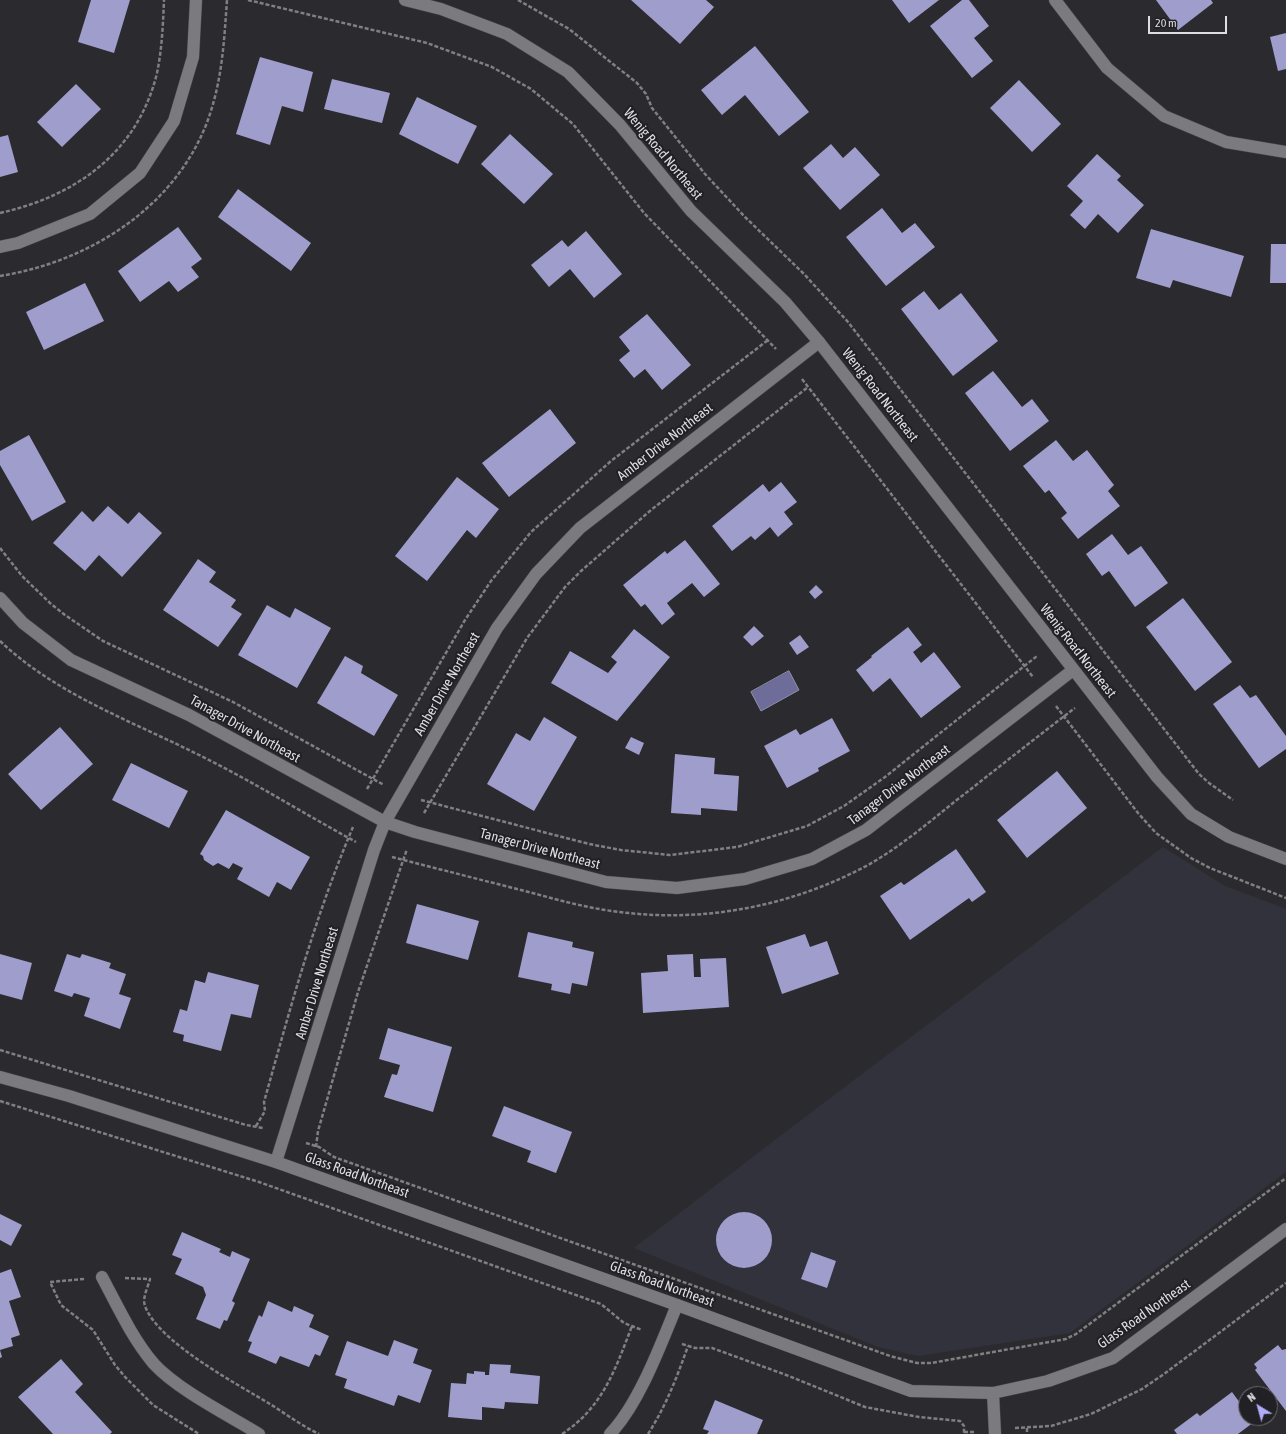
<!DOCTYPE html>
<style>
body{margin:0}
#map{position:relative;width:1286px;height:1434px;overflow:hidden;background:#2b2b2f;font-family:"Asap Condensed",sans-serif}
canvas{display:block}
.north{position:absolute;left:1238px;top:1386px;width:40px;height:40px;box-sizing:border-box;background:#212125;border:1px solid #6d6d70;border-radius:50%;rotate:323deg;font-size:11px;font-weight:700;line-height:16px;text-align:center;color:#dedee1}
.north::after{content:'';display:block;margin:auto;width:14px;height:18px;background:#b1adfa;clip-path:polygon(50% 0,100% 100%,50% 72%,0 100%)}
.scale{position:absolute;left:1148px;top:16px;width:79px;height:18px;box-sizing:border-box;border:2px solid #dedee1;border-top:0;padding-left:5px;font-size:12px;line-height:14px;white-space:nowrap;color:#dedee1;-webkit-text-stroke:3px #212125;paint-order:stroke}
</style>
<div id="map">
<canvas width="1286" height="1434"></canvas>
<div class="north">N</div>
<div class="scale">20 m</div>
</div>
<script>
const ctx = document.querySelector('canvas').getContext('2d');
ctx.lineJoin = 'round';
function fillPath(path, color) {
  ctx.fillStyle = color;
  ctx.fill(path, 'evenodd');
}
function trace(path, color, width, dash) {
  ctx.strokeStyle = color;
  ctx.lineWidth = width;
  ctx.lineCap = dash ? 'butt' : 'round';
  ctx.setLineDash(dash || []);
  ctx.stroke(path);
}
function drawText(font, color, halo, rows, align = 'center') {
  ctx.font = font + ' "Asap Condensed",sans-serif';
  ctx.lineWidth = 4;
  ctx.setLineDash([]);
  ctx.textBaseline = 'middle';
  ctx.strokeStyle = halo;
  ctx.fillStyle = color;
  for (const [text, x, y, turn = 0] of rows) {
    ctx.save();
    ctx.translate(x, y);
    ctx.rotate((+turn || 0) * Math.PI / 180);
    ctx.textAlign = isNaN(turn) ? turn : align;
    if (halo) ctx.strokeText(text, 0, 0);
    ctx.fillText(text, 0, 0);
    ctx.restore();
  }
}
const built = new Path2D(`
 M1163 847 1225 886 1286 909V1172L1070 1333 918 1356 878 1347 634 1248 809 1114Z`);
const water = new Path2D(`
 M789 671 799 690 761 711 751 692Z`);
const building = new Path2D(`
 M91 0H130L114 53 78 42Z
 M631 0H706L714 7 680 44Z
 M892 0H939L909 23Z
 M962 0H969L989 26 974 38 993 61 972 78 930 26Z
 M1156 0H1211L1213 3 1178 30Z
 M1286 33V69L1278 71 1270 37Z
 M755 46 809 112 779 136 745 95 722 115 701 90Z
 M260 57 313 72 303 112 282 106 270 145 236 134Z
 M332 79 390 93 382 123 324 109Z
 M1019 80 1061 124 1032 152 990 108Z
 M76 84 101 109 62 147 37 122Z
 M417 97 477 126 458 164 399 134Z
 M510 134 553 174 524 204 481 164Z
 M8 135 18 172 0 177V137Z
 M831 144 843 158 855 147 880 175 840 210 803 168Z
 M1097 154 1121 176 1117 180 1144 205 1118 233 1098 214 1085 229 1070 215 1083 201 1067 186Z
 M238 189 311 243 291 271 218 217Z
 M882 208 902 233 915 223 935 247 886 286 846 237Z
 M178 227 202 259 191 267 199 277 178 292 169 281 140 302 118 271Z
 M1151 229 1244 256 1231 297 1173 280 1170 288 1136 278Z
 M586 231 622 274 594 298 570 269 549 287 531 265 562 240 568 247Z
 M1271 244H1286V283H1270Z
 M85 283 104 321 44 350 26 312Z
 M924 291 939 310 961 293 998 341 953 376 901 309Z
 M647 314 691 365 662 390 645 369 634 378 619 360 630 351 619 337Z
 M993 371 1022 407 1032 399 1049 421 1010 451 965 393Z
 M550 409 576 443 509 497 482 463Z
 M29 435 66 502 32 521 0 465V451Z
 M1056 440 1073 461 1087 450 1114 485 1108 491 1120 506 1078 539 1061 518 1067 513 1049 490 1045 493 1023 466Z
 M457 477 499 509 476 538 467 530 427 581 395 556Z
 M781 482 797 502 784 512 793 524 778 537 770 527 755 540 751 536 732 551 712 526 763 484 769 492Z
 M108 506 128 524 139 512 162 533 122 577 99 555 85 571 53 543 82 511 93 522Z
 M1112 534 1128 555 1141 546 1168 583 1135 607 1109 571 1102 576 1086 554Z
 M685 540 720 584 704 597 692 583 667 603 675 614 662 625 645 604 641 607 623 585 665 551 667 554Z
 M198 559 216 572 209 582 236 600 231 607 242 614 218 647 163 610Z
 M816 585 823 592 815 599 809 592Z
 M1183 598 1232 662 1195 691 1146 627Z
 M267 605 290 618 295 608 331 628 297 688 238 655Z
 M754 626 764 636 752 646 743 637Z
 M908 627 922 645 913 652 921 663 934 652 961 687 921 718 890 678 873 692 856 670 872 657 871 656Z
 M634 629 670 657 617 721 551 683 570 651 608 673 617 662 611 657Z
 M800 635 809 647 797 655 789 643Z
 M345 656 363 666 361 673 398 695 374 736 317 703Z
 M1240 685 1250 698 1256 695 1286 736V749L1259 768 1213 704Z
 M544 717 577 737 534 811 487 784 516 733 530 741Z
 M832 718 850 751 818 768 819 771 787 788 764 746 796 729 800 735Z
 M60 727 93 764 41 810 8 774Z
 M631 737 644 743 639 755 625 748Z
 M675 754 715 758 714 774 739 776 737 811 701 808V815L671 813Z
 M131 763 188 791 169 828 112 800Z
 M1057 771 1087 808 1027 858 997 820Z
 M226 810 310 857 291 890 277 882 269 897 237 879 243 868 233 863 229 869 218 863 213 866 204 860 203 856 200 854Z
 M956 849 986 892 972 902 969 898 910 940 880 896 901 882 904 885Z
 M417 904 479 921 468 960 406 943Z
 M528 932 573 942 572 947 594 952 587 986 572 983 570 994 551 990 552 984 518 977Z
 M805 934 810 947 827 941 839 974 782 994 766 947Z
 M0 954 32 963 22 1000 0 994Z
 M67 954 80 958 82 954 111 963 109 968 126 974 119 994 131 998 120 1029 84 1016 90 998 74 993 72 997 54 991Z
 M693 954 694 977H701L700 959 726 958 729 1007 643 1013 641 973 668 971 667 955Z
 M208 972 259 985 251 1018 231 1014 221 1051 183 1041 184 1035 173 1032 180 1009 187 1011 195 980 205 983Z
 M388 1028 452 1047 433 1112 384 1097 392 1074 397 1075 400 1065 379 1059Z
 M504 1106 572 1132 556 1173 527 1162 531 1151 492 1136Z
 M716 1240a28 28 0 1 1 56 0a28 28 0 1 1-56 0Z
 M0 1214 22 1225 11 1246 0 1240Z
 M182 1232 221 1249 219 1252 230 1257 232 1251 250 1259 232 1301 235 1303 227 1321 224 1320 220 1329 196 1319 206 1295 203 1287 175 1274 182 1259 172 1255Z
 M811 1252 836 1261 827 1288 801 1279Z
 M11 1269 21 1297 9 1301 20 1335 11 1338 13 1346 0 1350 2 1357 0 1358V1273Z
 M268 1301 292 1312 294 1306 314 1315 309 1327 329 1336 320 1356 315 1354 309 1367 280 1356 276 1364 248 1352 252 1342 248 1341 259 1315 262 1317Z
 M394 1340 418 1349 413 1363 432 1370 420 1403 398 1395 394 1406 344 1388 347 1379 335 1375 347 1341 388 1356Z
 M1278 1345 1282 1350 1286 1349V1411L1255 1370 1257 1368 1254 1364Z
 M61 1359 83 1384 75 1392 112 1432 110 1434H53L18 1397Z
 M490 1364 511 1365 510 1373 540 1376 538 1404 505 1402 504 1409 482 1407V1420L448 1417 451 1383 466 1384 467 1373 474 1374V1371L485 1372V1375H489Z
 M1232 1392 1246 1411V1418H1251L1254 1422 1238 1434H1177L1174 1430 1197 1413 1200 1416Z
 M715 1400 763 1420 757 1434H707L709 1431 703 1429Z`);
const path = new Path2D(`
 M248 0 427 43 492 67 531 89 573 124 644 213 776 349
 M518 0 569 29 637 83 646 94 652 108 705 174 745 217 804 274 848 322 1199 774 1209 783 1233 800
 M0 213C76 196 138 152 157 73 162 49 163 24 164 0
 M0 276C87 262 172 210 206 125 222 84 224 43 227 0
 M802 379 1033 677
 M0 548 22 576 50 603 65 615 103 641 233 702 384 785
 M0 641C56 694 129 720 197 754 252 781 303 813 356 842
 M1056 706 1138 813 1156 833 1191 858 1210 868 1286 898
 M367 789 465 620 491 581 531 532 611 461 768 340
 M421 800 589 844 621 850 670 855 737 847 807 826 844 806 885 777 1037 656
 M424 813 527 638 565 587 581 571 651 510 808 387
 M392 857C431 867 470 877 509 887 546 896 582 908 620 912 705 923 792 906 868 865 898 848 926 825 953 803 994 771 1034 739 1075 708
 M0 1050 246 1125 263 1128
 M0 1101 259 1182 601 1304 624 1323 642 1330
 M256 1126 265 1111 264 1102C290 1009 315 916 353 827
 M306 1143 319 1147 334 1157 890 1356 917 1363H931L1066 1339 1076 1334 1286 1178
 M316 1147 318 1131 358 992 407 849
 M125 1278 150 1279C148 1287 142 1298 145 1306 158 1342 237 1384 270 1404 286 1414 302 1426 319 1434
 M84 1279 50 1282 61 1305 93 1330 115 1365 126 1378 153 1405 199 1434
 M682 1344 695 1348H712L789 1376 865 1407 919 1417 960 1421 964 1426V1434
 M1015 1428 1051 1426 1091 1414 1142 1389 1164 1374 1286 1283
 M1027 1428V1434
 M964 1432H976
 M562 1434C603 1407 615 1370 632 1326
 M648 1434C666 1406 677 1377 688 1346`);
const minor = new Path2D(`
 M1055 0 1107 68 1164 116 1226 142 1286 152
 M0 247 18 243 90 214 140 173 174 121 193 57 196 0
 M0 598 23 623 71 660 189 715 385 822 415 832 606 882 677 888 745 879 812 859 866 830 1073 670
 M276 1162 374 850 385 822 497 628 536 574 580 528 819 342
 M102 1277C118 1307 132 1338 154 1364 178 1390 228 1415 259 1434
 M993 1393 995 1434
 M610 1434C639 1404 661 1344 677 1305`);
const tertiary = new Path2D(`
 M405 0 441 9 507 34 568 72 620 125 691 211 785 302 819 342 1157 777 1191 814 1229 837 1286 859
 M0 1077 69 1096 276 1162 677 1305 911 1391 993 1393 1048 1381 1113 1358 1286 1229`);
const streetNames = [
 ["Wenig Road Northeast",663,154,50],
 ["Wenig Road Northeast",880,395,52],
 ["Amber Drive Northeast",665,442,-38],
 ["Wenig Road Northeast",1078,651,52],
 ["Amber Drive Northeast",447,684,-60],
 ["Tanager Drive Northeast",245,729,29],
 ["Tanager Drive Northeast",899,785,-37],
 ["Tanager Drive Northeast",540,849,15],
 ["Amber Drive Northeast",317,983,-73],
 ["Glass Road Northeast",357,1175,20],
 ["Glass Road Northeast",662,1284,20],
 ["Glass Road Northeast",1144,1314,-35]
];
fillPath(built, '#32323c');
fillPath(water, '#6e6d99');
trace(water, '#908faf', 1);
fillPath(building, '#9e9dcc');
trace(minor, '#48484c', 13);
trace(tertiary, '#48484c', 13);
trace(path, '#808083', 2.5, [4, 2]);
trace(minor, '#7a7a7f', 12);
trace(tertiary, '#7a7a7f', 12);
drawText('14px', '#dedee1', '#212125', streetNames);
</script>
